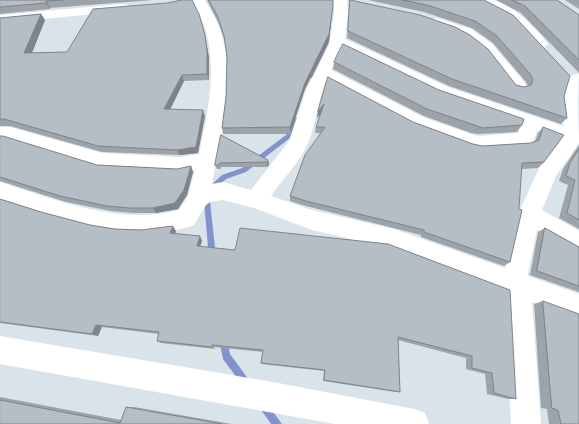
<!DOCTYPE html>
<style>
body{margin:0}
canvas{display:block;background:#d9e4ea}
</style>
<canvas width="579" height="424"></canvas>
<script>
const ctx = document.querySelector('canvas').getContext('2d');
ctx.lineJoin = 'round';
function fillPath(path, color) {
  ctx.fillStyle = color;
  ctx.fill(path, 'evenodd');
}
function trace(path, color, width, dash) {
  ctx.strokeStyle = color;
  ctx.lineWidth = width;
  ctx.lineCap = dash ? 'butt' : 'round';
  ctx.setLineDash(dash || []);
  ctx.stroke(path);
}
const stream = new Path2D(`
 M317 40 330 43 316 77 313 79 310 77 325 44 317 42Z
 M297 117 300 119 290 138 246 172 226 179 213 191 210 201 216 257 215 259 212 261 209 259 204 201 208 188 222 175 242 168 286 135 295 118Z
 M223 335 226 336 230 354 249 380 251 383 249 386 246 388 243 386 223 359 219 339 220 336Z
 M262 399 265 401 282 424H271L257 404 259 401Z`);
const minor = new Path2D(`
 M191 0H205C209 8 215 16 218 24 238 72 222 135 212 184L223 182 251 190 289 141 306 90 330 41 334 13 333 0H347L348 13 345 39 448 87 563 126C561 114 559 85 570 77 572 75 576 74 579 74L578 102 579 143 556 176 542 210 579 231V254L571 250 537 230 528 273V276L579 294V320L532 302 541 424H511L505 292 394 249 312 230 254 208 223 200 210 202 206 205 194 225C128 248 63 220 0 200V182C56 200 120 226 179 210L188 196 195 170 180 173 102 169 10 141H0V127H10L102 153 180 157 199 154C208 113 218 66 204 25 201 16 195 8 191 0ZM341 49 436 95 520 125 518 133 478 136 471 134 423 117 331 70ZM326 81 411 127 469 148 478 150 525 147 532 145 537 131 560 140 540 166 518 214 505 268 394 229 312 210 271 196C282 179 300 163 308 143 316 123 318 101 326 81Z
 M475 0C481 0 489 0 494 0 512 4 538 30 548 44L545 47 540 49 535 47C525 36 515 24 503 16 496 11 479 6 475 0Z
 M122 4 127 5 129 8 127 11 0 23V15Z
 M437 18 471 29 492 44 525 83 527 87 525 91 519 92 513 91 482 50 461 35 432 25 430 22 432 19Z
 M0 336 273 382 414 409 425 413 429 424H335L0 364Z`);
const wall = new Path2D(`
 M0 0H153L50 8V9L0 14Z
 M207 0H333L329 41 305 89 290 134H223L222 128 226 97 227 56 225 41 219 24Z
 M350 0 516 85 524 87 528 86 526 82 493 43 472 28 424 12 368 0H484L564 96 567 118 561 124 449 86 347 38Z
 M496 0H557L579 15V73L521 13Z
 M565 0H579V9Z
 M41 14 45 20 32 53 67 52 205 35 209 58V80L184 81 170 109 205 116 198 153 180 155 102 152 10 126H0V18Z
 M334 62 439 90 522 125 517 132 478 134 471 133 424 116 333 69Z
 M318 111 413 122 473 144 482 146 531 143 535 141 538 133 543 127 544 162 538 168 522 169 510 262 504 266 421 237V235L306 206 290 201V196L321 133H315L316 127 321 113 317 118Z
 M221 135 268 160 269 165 267 167H221V169H217L215 165Z
 M0 136 97 165 177 169 191 166 193 172 187 195 178 209 156 213H134L111 211 66 202 0 181Z
 M579 145V229L559 218 568 185 559 181 563 169Z
 M0 199 41 212 90 225 115 229 176 231 175 234 200 236 202 241 200 246 235 250 388 244 516 399H508L487 394 485 374 466 369V358L398 340 400 392H396L323 381 324 371 262 364 261 363 263 352 214 347 215 349 161 343 157 341 159 334 102 327 98 336 0 323Z
 M545 228 579 247V292L530 275 538 232Z
 M543 301 579 424H549L547 409 541 408 534 304Z
 M0 397 121 420 126 407H134L232 424H0Z`);
const shadedWall = new Path2D(`
 M46 1 50 8V9L46 3Z
 M333 6 329 41 305 89 290 134V127L305 83Z
 M41 14 45 20 29 60 24 53Z
 M205 35 209 58V80L207 74Z
 M182 75 184 81 167 116 164 109Z
 M324 104V110L317 118 318 111Z
 M203 110 205 116 198 153 180 155 177 150Z
 M268 160 269 165 267 167V162Z
 M191 166 193 172 187 195 178 209 156 213 153 208Z
 M173 226 176 231 173 238 170 233Z
 M200 236 202 241 199 250 197 246Z
 M96 325 102 327 98 336 92 334Z`);
const building = new Path2D(`
 M0 0H63L46 1V3L0 7Z
 M182 0H192L199 14 205 35 207 51V74L182 75 164 109 203 110 196 147 177 150 98 146 4 119H0V18L41 14 24 53 67 52 93 9 167 3Z
 M209 0H333V6L329 34 305 83 290 127 222 128 226 97 227 56 224 36 218 17Z
 M350 0 420 15 455 27 470 35 488 49 516 85 524 87 531 85 533 80 531 75 497 36 475 21 427 5 402 0H484L513 15 570 76 564 96 567 118 452 79 348 31Z
 M512 0H557L579 15V60L525 6Z
 M343 44 439 90 524 119 522 125 483 128 427 109 334 62Z
 M328 77 413 122 473 144 482 146 531 143 539 140 543 127 564 135 544 162 522 163 519 209 522 210 510 262 424 232V230L306 201 290 196 305 155 325 127H316L324 104 318 111Z
 M221 135 268 160 267 162 220 163 219 165H215Z
 M0 136H3L97 165 177 169 191 166 184 190 175 203 153 208H130L107 206 60 196 0 177Z
 M579 149V220L567 213 575 180 566 176 570 163Z
 M0 199 41 212 90 225 115 229 141 230 173 226 170 233 200 236 197 246 235 250 240 228 388 244 510 290 516 399 494 393 492 373 472 368V356L398 337 400 392 324 380 325 370 261 363 263 350 212 345V347L157 341 159 332 96 325 92 334 0 322Z
 M545 228 579 247V286L537 271Z
 M543 301 579 314V424H561L558 410 552 408Z
 M0 400 120 423 126 407 222 424H0Z`);
fillPath(stream, '#8491cf');
fillPath(minor, '#fff');
fillPath(wall, '#9ca3a9');
fillPath(shadedWall, '#7f848a');
fillPath(building, '#b5bdc5');
trace(building, '#7f848a', 1);
</script>
